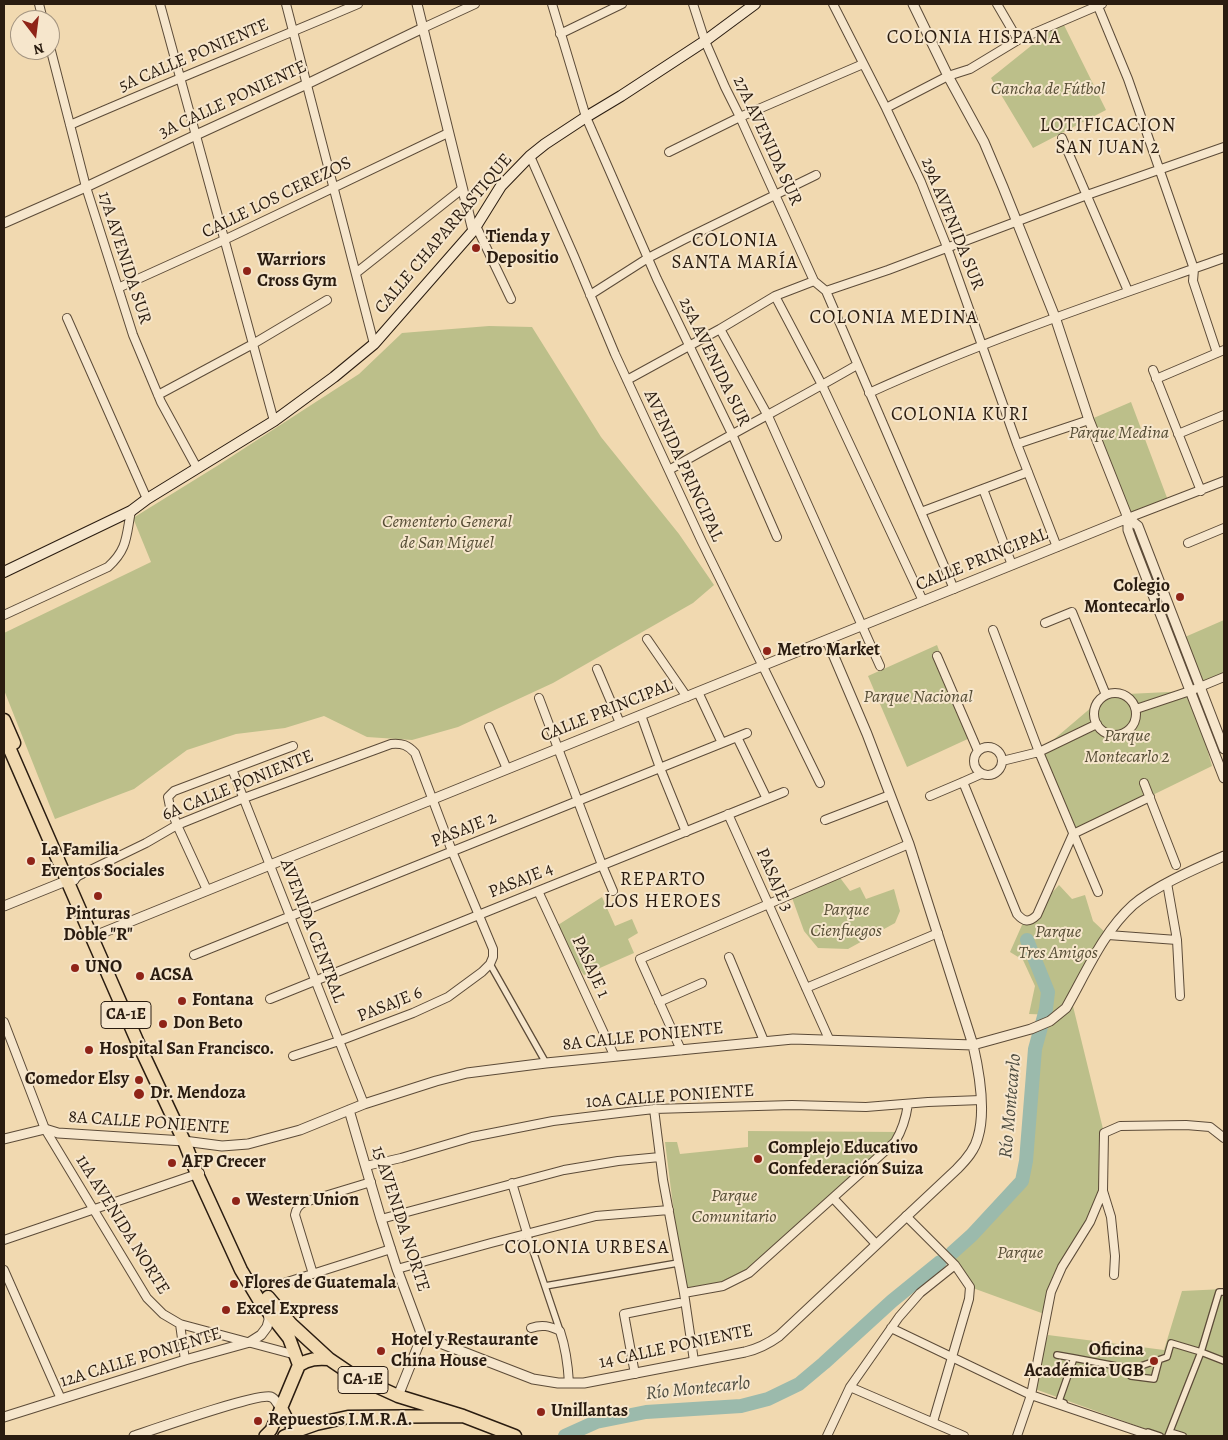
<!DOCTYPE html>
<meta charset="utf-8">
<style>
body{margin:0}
#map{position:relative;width:1228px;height:1440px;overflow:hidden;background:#f1d9b0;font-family:Alegreya,serif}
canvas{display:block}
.frame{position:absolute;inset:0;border:5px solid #2a1c10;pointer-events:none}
.north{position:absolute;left:10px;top:10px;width:50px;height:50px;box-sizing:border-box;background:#f6e6cc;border:1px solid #a49581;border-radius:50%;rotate:165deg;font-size:14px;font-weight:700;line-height:20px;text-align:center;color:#2a1c10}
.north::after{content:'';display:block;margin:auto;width:18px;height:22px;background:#8f2418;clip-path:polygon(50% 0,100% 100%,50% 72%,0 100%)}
</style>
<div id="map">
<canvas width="1228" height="1440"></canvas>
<div class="frame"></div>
<div class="north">N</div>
</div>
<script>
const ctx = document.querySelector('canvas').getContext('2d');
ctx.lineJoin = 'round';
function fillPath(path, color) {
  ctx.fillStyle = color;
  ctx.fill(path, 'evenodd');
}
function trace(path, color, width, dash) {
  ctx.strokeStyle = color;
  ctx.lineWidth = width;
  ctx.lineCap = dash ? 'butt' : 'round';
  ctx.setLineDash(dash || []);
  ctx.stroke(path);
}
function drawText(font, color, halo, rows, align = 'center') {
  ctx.font = font + ' Alegreya,serif';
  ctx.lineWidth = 4;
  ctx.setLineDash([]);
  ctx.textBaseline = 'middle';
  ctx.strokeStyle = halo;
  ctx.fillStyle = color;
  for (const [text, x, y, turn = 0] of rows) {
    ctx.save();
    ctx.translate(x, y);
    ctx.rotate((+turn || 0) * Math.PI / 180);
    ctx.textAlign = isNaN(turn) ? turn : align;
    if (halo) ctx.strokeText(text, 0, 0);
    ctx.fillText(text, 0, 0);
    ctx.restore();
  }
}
const green = new Path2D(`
 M1062 21 1106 110 1033 148 991 78Z
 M489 326 532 327 601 437 679 534 714 585 693 603 553 683 458 727 412 740 367 737 324 716 285 728 236 734 187 750 134 789 55 819 4 690V633L151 562 133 518 217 466 359 374 402 333Z
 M1131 402 1169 503 1133 516 1089 420Z
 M1224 620V677L1199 687 1185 649V637Z
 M937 645 972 737 907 767 868 676Z
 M1190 691 1212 766 1073 834 1039 752 1106 695Z
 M838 875 850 891 860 887 866 899 894 889 900 911 895 923 848 949 818 948 804 931 791 895Z
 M1059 885 1072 899 1085 895 1093 921 1108 935 1071 998 1104 1133 1100 1200 1075 1244 1047 1315 970 1287 952 1253 1022 1181 1029 1115 1035 1049 1055 1015 1029 1014 1035 986 1023 960 1010 952 1022 925Z
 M602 897 615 926 632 919 638 933 628 939 634 953 584 975 573 959 558 925Z
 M748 1131 901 1132 749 1273 723 1286 684 1293 665 1142H677L680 1154 748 1147Z
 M1224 1289V1436H1165L1032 1388 1048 1335 1164 1350 1182 1291Z`);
const river = new Path2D(`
 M952 1253 972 1235 1022 1181 1026 1161 1035 1049 1046 1009 1048 992 1027 940
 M565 1436 596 1422 646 1412 741 1406 768 1399 799 1384 824 1363 892 1301 940 1262`);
const pedestrian = new Path2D(`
 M490 964 546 1063
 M527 1233 560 1331
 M545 1286 678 1263
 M1057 1355 1074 1358
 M1132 1369 1131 1376 1154 1379 1159 1360
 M1064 1403 1059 1401 1074 1358 1132 1369 1167 1357 1171 1343 1201 1352 1224 1361
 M1148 1432 1160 1436
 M1170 1432 1183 1436
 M1168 1436 1201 1352 1219 1292H1224`);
const minor = new Path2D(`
 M39 4 43 20
 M160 4 274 421
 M286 4 374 344
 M552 4 586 117 657 279 732 434 777 537
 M693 4 705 41 725 87 740 117 814 281 826 291 954 589
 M833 4 886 108 921 182 947 247 1017 444 1057 547
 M997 4 1018 40
 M1097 4 1128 79 1194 269 1193 281 1217 353
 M423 28 475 4
 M560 34 622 4
 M50 47 86 187 133 335 161 402 197 468
 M886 108 948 76 970 69 1018 40 1102 4
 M70 125C166 83 262 45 358 4
 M1062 138 1128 291
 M669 152 740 117 863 64
 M530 156 574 256 615 354 702 542 820 783
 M476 226 511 299
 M356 273 462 189
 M118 288 224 240 448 133
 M826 291 888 270 1087 195 1224 147
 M590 295 648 258 685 239 816 175
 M775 296 822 385 923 601
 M67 318 147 499
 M720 329 768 416 880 666
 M1153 370 1201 491
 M1156 379 1224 350
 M627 380 720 329 775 296 814 281
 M869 393C985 340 1105 300 1224 258
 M158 395 253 344 327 300
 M1178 434 1224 415
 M1017 444 1089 420
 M669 470C731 434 795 401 857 365
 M983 489 1012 565
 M921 512 1028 472
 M1128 518 1224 481
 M1188 543 1224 528
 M4 615 108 567C128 549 126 536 131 511
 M1045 623 1072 612 1106 695
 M993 630 1039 752 1098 892
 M647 639 687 697
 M937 656 978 751
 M597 669 620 723
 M698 692 722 743
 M1094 714a21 21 0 1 1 42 0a21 21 0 1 1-42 0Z
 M539 698 602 865 613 891
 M1136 709 1190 691 1224 677
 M641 715 660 768 686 832
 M489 727 507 769
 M737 737 767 799
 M974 761a14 14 0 1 1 28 0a14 14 0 1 1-28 0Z
 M1002 761 1039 752 1097 724
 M232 769 364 1104
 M963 782 1017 914C1024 922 1029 923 1037 915L1073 834 1150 797
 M1144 783 1176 865
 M930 796 963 782 981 774
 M728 814 829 1039
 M825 820 890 795
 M74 880 78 876 146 843 177 825 244 798 391 744C402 743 408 745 415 753L452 851 493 949V957L490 964 482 972 448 997 413 1013 339 1041 293 1056
 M1167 883 1177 940 1180 996
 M207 890 177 825 170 807 168 797 174 791 293 746
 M538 891 614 1055
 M1108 935 1177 940
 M194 955 747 733
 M729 957 764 1041
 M806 988 938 933
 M270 999 784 792
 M659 1002 702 983
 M4 1022 45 1129 147 1298 163 1314 180 1324 296 1355
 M681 1050 640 959 909 844
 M654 1109 663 1180 684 1293 694 1361
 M366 1166 401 1158 472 1137 553 1121 619 1113 654 1109 792 1105 866 1107 928 1102 981 1100
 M512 1183 527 1233
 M1103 1191 1111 1217 1115 1256 1114 1275
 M833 1198 876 1244
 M906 1216 955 1265 970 1287 969 1299 933 1422
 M381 1219 564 1170 618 1161 660 1157
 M4 1240 200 1173
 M397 1269 491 1243 596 1216 669 1210
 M4 1270 61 1399
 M313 1274 295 1215C296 1209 298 1205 305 1202L371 1182
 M284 1283 391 1249
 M684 1293 723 1286 749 1273 895 1142C903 1129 906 1118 908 1104
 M180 1324 185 1360
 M531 1328C542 1324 550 1326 560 1331 566 1349 568 1365 569 1383
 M891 1328 1031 1395 1152 1436
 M635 1374 624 1314 679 1303
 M850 1387 964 1436
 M827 1436 850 1387 899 1317 920 1293 955 1265
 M1017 1436 1031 1395 1051 1292 1062 1267 1090 1222 1103 1191 1104 1133 1120 1126 1186 1125 1210 1127 1224 1138`);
const tertiary = new Path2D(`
 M417 4 473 231
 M913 4 948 76 984 142 1003 187 1055 317 1089 420 1128 518V530L1132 541 1224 778
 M4 223 86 187 196 135 307 84 423 28
 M1128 518 1138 526 1224 749
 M4 906 61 883 74 880
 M97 935 1128 518
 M349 1110 381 1219 397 1269 422 1336
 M4 1139 45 1129 58 1133 184 1141 222 1146 248 1144 300 1130 364 1104 436 1081 467 1073 546 1063 793 1039 973 1045 1031 1029 1050 1021 1066 1008C1086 973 1103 932 1133 905 1155 886 1197 868 1224 856
 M422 1336 533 1379 558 1383H584L745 1352C758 1349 768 1344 779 1336L957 1169C966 1160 975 1150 978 1137 986 1110 979 1071 973 1045L909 844 867 734 827 640
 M398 1396 422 1336
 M4 1417 185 1360 250 1342 261 1335 267 1327 269 1320 268 1311
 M134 1436C152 1430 261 1392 271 1397 275 1398 278 1405 281 1408`);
const secondary = new Path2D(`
 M4 572 131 511 147 499 274 421 334 377 374 344 473 231 501 186 530 156 545 144 586 117 621 96 705 41 755 4`);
const primary = new Path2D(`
 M265 1436 271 1430 281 1408
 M284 1436 299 1430`);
const trunk = new Path2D(`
 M4 720 14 743
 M4 736 138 1043 184 1141 197 1174 241 1270 259 1300 289 1338 299 1365 281 1408 287 1420 299 1430 316 1424 348 1417 463 1416
 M268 1297 291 1324 329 1359 354 1376 398 1396 463 1416 515 1436
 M299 1365C309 1359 317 1358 329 1359`);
const markers = [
 [476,248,5,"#8f2418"],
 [247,271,5,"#8f2418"],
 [1180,597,5,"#8f2418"],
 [767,651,5,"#8f2418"],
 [31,861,5,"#8f2418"],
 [98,896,5,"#8f2418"],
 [75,968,5,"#8f2418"],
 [140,976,5,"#8f2418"],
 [182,1001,5,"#8f2418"],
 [163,1024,5,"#8f2418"],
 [89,1050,5,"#8f2418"],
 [139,1080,5,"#8f2418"],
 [139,1094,6,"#8f2418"],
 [758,1159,5,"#8f2418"],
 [172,1163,5,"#8f2418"],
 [236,1201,5,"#8f2418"],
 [234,1284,5,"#8f2418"],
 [226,1310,5,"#8f2418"],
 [381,1351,5,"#8f2418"],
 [1154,1361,5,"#8f2418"],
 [541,1412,5,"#8f2418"],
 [258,1421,5,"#8f2418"]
];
const shields = [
 [126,1015,50],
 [363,1380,50]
];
const shieldNames = [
 ["CA-1E",126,1015],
 ["CA-1E",363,1380]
];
const streetNames = [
 ["5A CALLE PONIENTE",194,56,-23],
 ["3A CALLE PONIENTE",233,100,-25],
 ["27A AVENIDA SUR",767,141,65],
 ["CALLE LOS CEREZOS",277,198,-26],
 ["29A AVENIDA SUR",952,224,68],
 ["CALLE CHAPARRASTIQUE",444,234,-50],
 ["17A AVENIDA SUR",124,258,72],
 ["25A AVENIDA SUR",714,362,64],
 ["AVENIDA PRINCIPAL",683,466,65],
 ["CALLE PRINCIPAL",982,560,-22],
 ["CALLE PRINCIPAL",607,711,-22],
 ["6A CALLE PONIENTE",238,786,-22],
 ["PASAJE 2",464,830,-22],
 ["PASAJE 3",774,880,66],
 ["PASAJE 4",521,881,-22],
 ["AVENIDA CENTRAL",312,931,69],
 ["PASAJE 1",590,967,65],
 ["PASAJE 6",390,1005,-22],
 ["8A CALLE PONIENTE",643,1037,-6],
 ["10A CALLE PONIENTE",670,1097,-4],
 ["8A CALLE PONIENTE",149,1123,4],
 ["15 AVENIDA NORTE",400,1219,72],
 ["11A AVENIDA NORTE",122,1225,58],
 ["14 CALLE PONIENTE",676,1347,-12],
 ["12A CALLE PONIENTE",141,1358,-17]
];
const parkNames = [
 ["Cancha de Fútbol",1048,90],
 ["Parque Medina",1119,434],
 ["Cementerio General",447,523],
 ["de San Miguel",447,544],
 ["Parque Nacional",918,698],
 ["Parque",1127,737],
 ["Montecarlo 2",1127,758],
 ["Parque",846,911],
 ["Cienfuegos",846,932],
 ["Parque",1058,933],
 ["Tres Amigos",1058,954],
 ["Parque",734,1197],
 ["Comunitario",734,1218],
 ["Parque",1020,1254]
];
const poiNames = [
 ["Tienda y",486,238],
 ["Depositio",486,259],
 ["Warriors",257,261],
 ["Cross Gym",257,282],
 ["Colegio",1170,587,"right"],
 ["Montecarlo",1170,608,"right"],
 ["Metro Market",777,651],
 ["La Familia",41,851],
 ["Eventos Sociales",41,872],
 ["Pinturas",98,915,"center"],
 ["Doble \"R\"",98,936,"center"],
 ["UNO",85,968],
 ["ACSA",150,976],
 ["Fontana",192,1001],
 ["Don Beto",173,1024],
 ["Hospital San Francisco.",99,1050],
 ["Comedor Elsy",129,1080,"right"],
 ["Dr. Mendoza",150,1094],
 ["Complejo Educativo",768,1149],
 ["Confederación Suiza",768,1170],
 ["AFP Crecer",182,1163],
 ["Western Union",246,1201],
 ["Flores de Guatemala",244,1284],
 ["Excel Express",236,1310],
 ["Hotel y Restaurante",391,1341],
 ["China House",391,1362],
 ["Oficina",1144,1351,"right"],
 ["Académica UGB",1144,1372,"right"],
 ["Unillantas",551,1412],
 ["Repuestos I.M.R.A.",268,1421]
];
const neighbourhoodNames = [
 ["COLONIA HISPANA",974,38],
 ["LOTIFICACION",1108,126],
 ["SAN JUAN 2",1108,148],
 ["COLONIA",735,241],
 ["SANTA MARÍA",735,263],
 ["COLONIA MEDINA",894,318],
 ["COLONIA KURI",960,415],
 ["REPARTO",663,880],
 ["LOS HEROES",663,902],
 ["COLONIA URBESA",587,1248]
];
const waterNames = [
 ["Río Montecarlo",1011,1106,-85],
 ["Río Montecarlo",698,1389,-6]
];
fillPath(green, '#bcbf8a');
trace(river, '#9bbaac', 14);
trace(pedestrian, '#5c4b38', 8);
trace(minor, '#5c4b38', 10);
trace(tertiary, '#5c4b38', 11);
trace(secondary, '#2a1c10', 12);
trace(primary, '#2a1c10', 14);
trace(trunk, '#2a1c10', 15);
trace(pedestrian, '#f6e6cc', 5.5);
trace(minor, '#f6e6cc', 8);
trace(tertiary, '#f6e6cc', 9);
trace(secondary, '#f6e6cc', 10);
trace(primary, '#f1d9b0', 11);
trace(trunk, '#f1d9b0', 12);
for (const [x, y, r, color] of markers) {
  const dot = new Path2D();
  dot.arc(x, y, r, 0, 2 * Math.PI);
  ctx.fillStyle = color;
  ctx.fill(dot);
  trace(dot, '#f6e6cc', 2);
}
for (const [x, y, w] of shields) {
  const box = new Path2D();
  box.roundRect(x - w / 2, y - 13.5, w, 27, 4);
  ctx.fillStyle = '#f6e6cc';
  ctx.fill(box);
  trace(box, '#2a1c10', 1);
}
drawText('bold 16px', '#2a1c10', null, shieldNames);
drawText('18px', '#2a1c10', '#f6e6cc', streetNames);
drawText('italic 18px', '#564d35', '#f6e6cc', parkNames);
drawText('bold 18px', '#2a1c10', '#f6e6cc', poiNames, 'left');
ctx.letterSpacing = '1px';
drawText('19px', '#2a1c10', '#f6e6cc', neighbourhoodNames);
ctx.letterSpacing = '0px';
drawText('italic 19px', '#4c4b3f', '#f6e6cc', waterNames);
</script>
